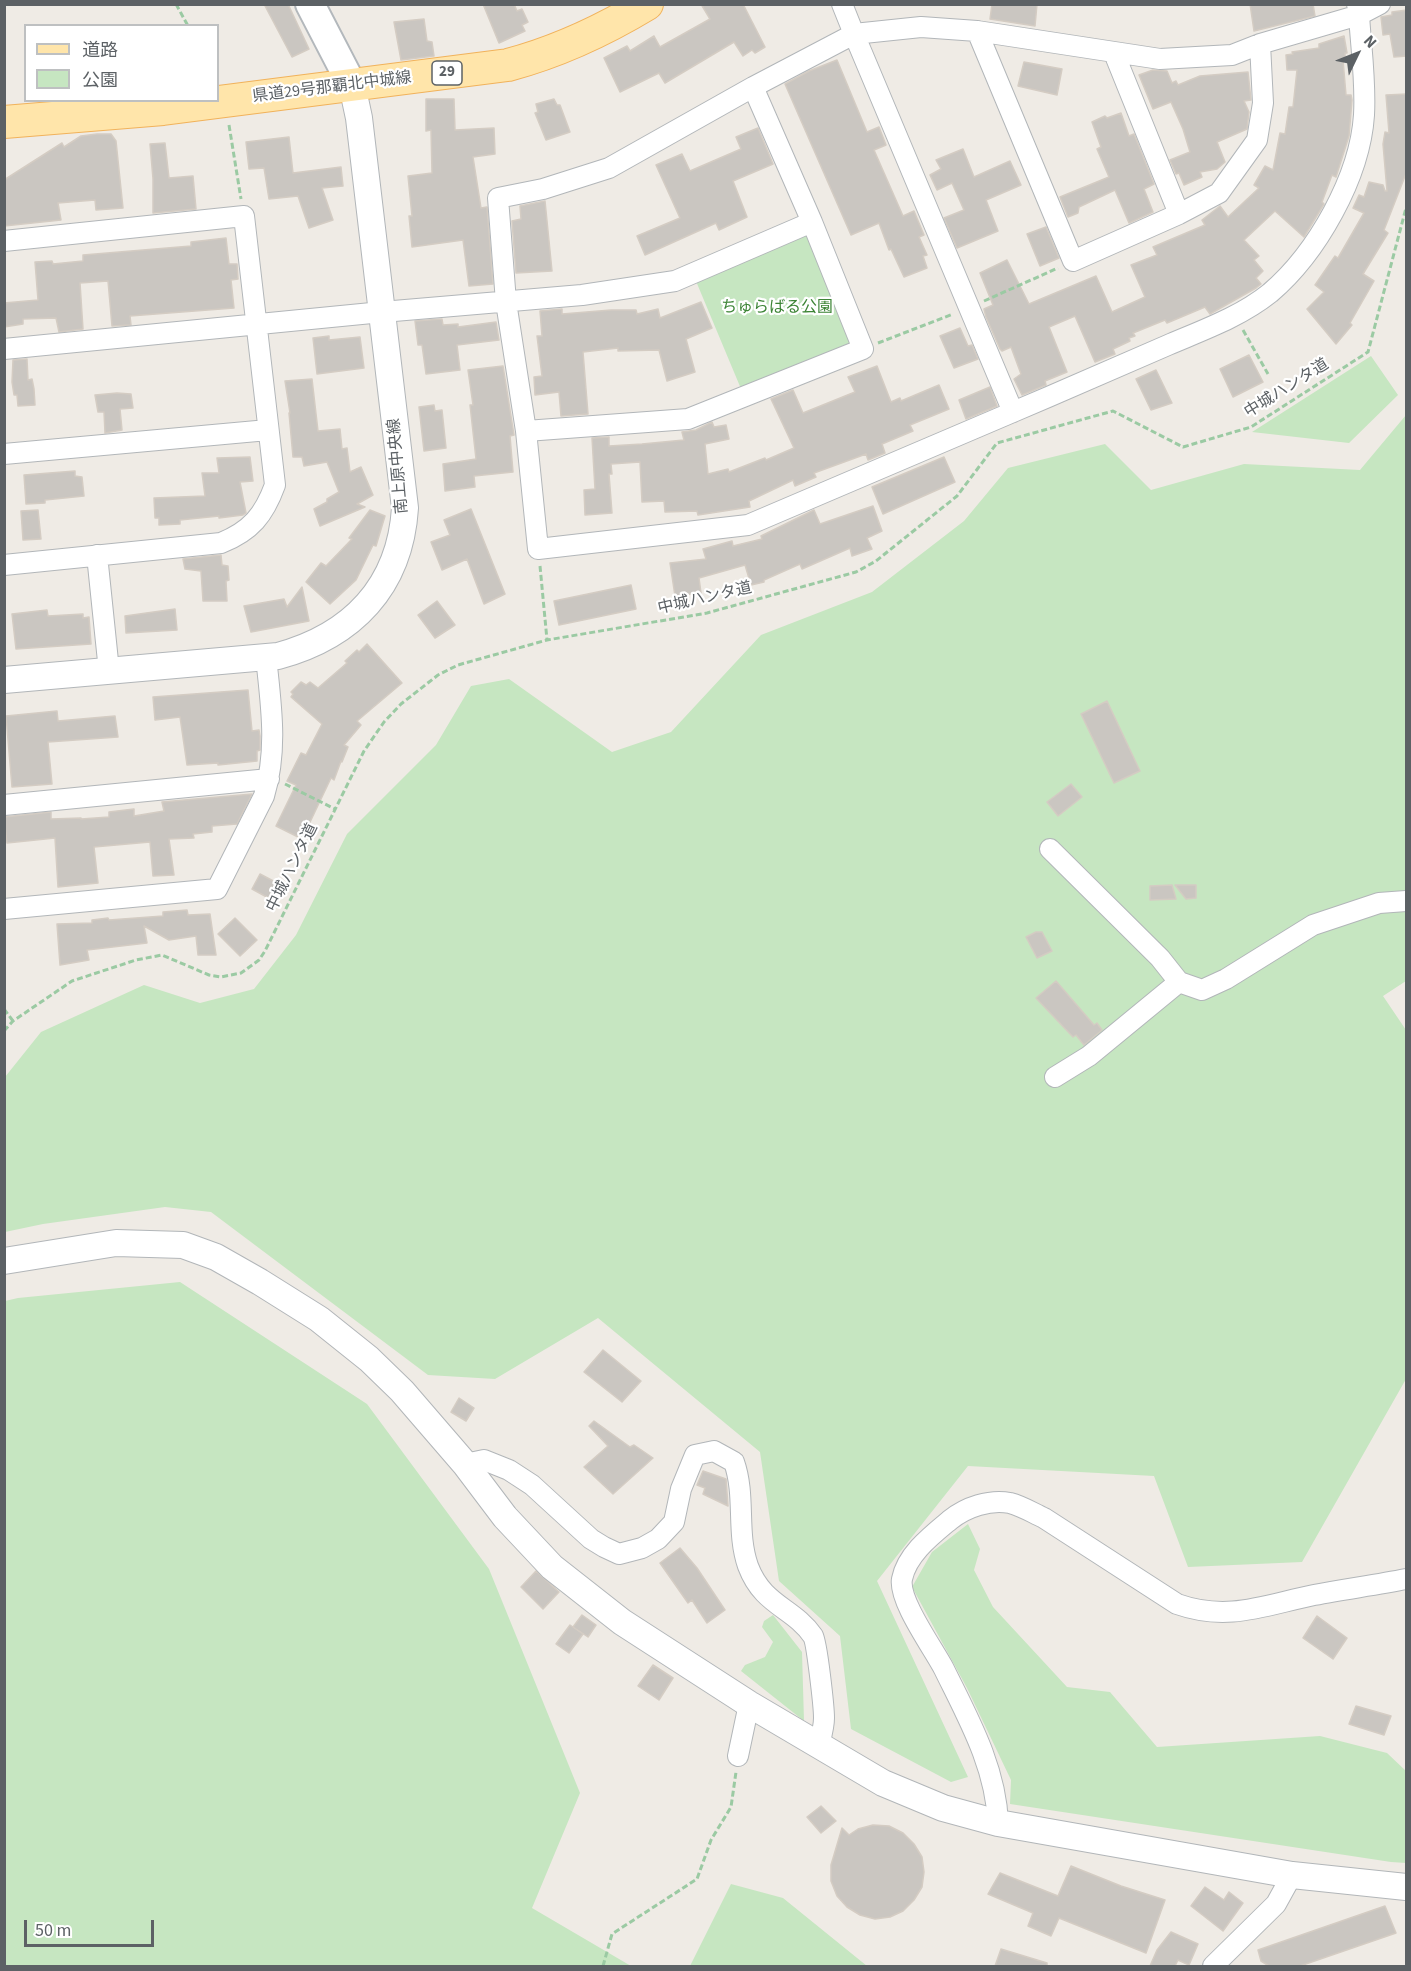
<!DOCTYPE html>
<meta charset="utf-8">
<style>
body{margin:0}
#map{position:relative;width:1411px;height:1971px;overflow:hidden;background:#efebe5;font-family:"Source Sans 3","Noto Sans JP",sans-serif}
canvas{display:block}
.frame{position:absolute;inset:0;border:6px solid #5c6165;pointer-events:none}
.legend{position:absolute;left:24px;top:24px;width:195px;height:78px;box-sizing:border-box;background:#fff;border:2px solid #bec0c1;margin:0;padding:8px 10px;list-style:none;font-size:18px;color:#5c6165}
.legend li{display:flex;align-items:center;gap:12px;height:30px}
.legend b{width:30px;border:2px solid #bec0c1}
.north{position:absolute;left:1327px;top:24px;width:60px;height:60px;-webkit-text-stroke:4px #fff;paint-order:stroke;rotate:47deg;font-size:16px;font-weight:700;line-height:24px;text-align:center;color:#5c6165}
.north::after{content:'';display:block;margin:auto;width:21px;height:27px;background:#5c6165;clip-path:polygon(50% 0,100% 100%,50% 72%,0 100%)}
.scale{position:absolute;left:24px;top:1920px;width:130px;height:27px;box-sizing:border-box;border:3px solid #5c6165;border-top:0;padding-left:8px;font-size:18px;line-height:21px;white-space:nowrap;color:#5c6165;-webkit-text-stroke:4px #fff;paint-order:stroke}
</style>
<div id="map">
<canvas width="1411" height="1971"></canvas>
<div class="frame"></div>
<ul class="legend">
<li><b style="height:8px;background:#ffe5aa"></b>道路</li>
<li><b style="height:16px;background:#c6e6c1"></b>公園</li>
</ul>
<div class="north">N</div>
<div class="scale">50 m</div>
</div>
<script>
const ctx = document.querySelector('canvas').getContext('2d');
ctx.lineJoin = 'round';
function fillPath(path, color) {
  ctx.fillStyle = color;
  ctx.fill(path, 'evenodd');
}
function trace(path, color, width, dash) {
  ctx.strokeStyle = color;
  ctx.lineWidth = width;
  ctx.lineCap = dash ? 'butt' : 'round';
  ctx.setLineDash(dash || []);
  ctx.stroke(path);
}
function drawText(font, color, halo, rows, align = 'center') {
  ctx.font = font + ' "Source Sans 3","Noto Sans JP",sans-serif';
  ctx.lineWidth = 4.5;
  ctx.setLineDash([]);
  ctx.textBaseline = 'middle';
  ctx.strokeStyle = halo;
  ctx.fillStyle = color;
  for (const [text, x, y, turn = 0] of rows) {
    ctx.save();
    ctx.translate(x, y);
    ctx.rotate((+turn || 0) * Math.PI / 180);
    ctx.textAlign = isNaN(turn) ? turn : align;
    if (halo) ctx.strokeText(text, 0, 0);
    ctx.fillText(text, 0, 0);
    ctx.restore();
  }
}
const green = new Path2D(`
 M812 222 863 349 744 396 693 274Z
 M1371 356 1398 395 1349 443 1252 432Z
 M1406 415V981L1383 996 1406 1030V1379L1302 1562 1188 1567 1154 1476 968 1466 877 1581 968 1777 951 1782 851 1729 840 1636 779 1581 760 1452 598 1318 495 1379 428 1375 211 1212 165 1207 43 1224 5 1232V1077L41 1032 144 985 200 1003 254 989 296 935 347 834 436 745 471 686 509 679 612 752 671 732 761 635 872 592 964 521 1008 468 1105 444 1151 490 1244 464 1360 470Z
 M180 1282 367 1404 489 1569 580 1793 532 1908 631 1966H5V1301L18 1298Z
 M968 1524 980 1549 974 1570 993 1607 1067 1687 1110 1692 1157 1747 1320 1736 1387 1753 1406 1771V1863L1391 1862 1010 1804 1011 1780 967 1688 912 1587 932 1552Z
 M773 1615 802 1652 804 1721 741 1671 745 1665 765 1657 773 1642 762 1627 764 1621Z
 M731 1884 783 1898 867 1966H690Z`);
const building = new Path2D(`
 M264 4H288L309 49 292 57Z
 M483 4H514L517 11 522 9 528 22 522 25 525 31 499 43Z
 M701 4H743L765 47 755 53 752 50 743 56 734 42 665 83 659 73 620 92 604 58 627 46 630 51 654 36 660 47 710 19Z
 M992 4H1037L1035 26 990 19Z
 M1250 4H1313L1315 16 1254 31Z
 M1407 10V56L1394 57 1390 34 1383 35 1381 17 1392 15V12Z
 M424 19 427 41 432 42 434 56 401 60 394 22Z
 M1344 36 1347 53H1345V60H1343L1346 95H1351L1352 100 1349 136 1336 177 1332 175 1322 202 1324 204 1304 237 1275 211 1244 240 1259 256 1254 260 1263 271 1256 278 1261 284 1256 288 1210 314 1205 307 1167 323 1165 320 1133 333 1135 336 1129 338 1130 341 1113 349 1115 354 1095 362 1075 316 1049 327 1067 372 1045 381 1046 385 1022 395 1014 379 1021 374 1011 347 1002 351 1000 349 986 317 984 309 993 305 980 273 1007 260 1029 304 1096 276 1112 312 1145 297 1131 265 1157 255 1153 247 1205 225 1202 220 1220 206 1228 217 1259 188 1254 185 1265 166 1273 170 1280 133 1285 134 1289 107H1293L1297 70H1287L1286 55 1293 54 1292 52 1319 48V44Z
 M837 60 867 132 879 127 886 145 874 150 903 216 914 211 924 235 919 237 927 255 923 256 927 268 904 277 891 249 889 250 879 223 851 235 785 84 809 71Z
 M1024 62 1062 69 1057 95 1018 86Z
 M1153 70 1167 71 1172 83 1176 81 1178 85 1200 76 1248 72 1251 100 1244 101 1249 112 1247 129 1217 142 1225 162 1217 169 1200 172 1202 177 1184 185 1179 173 1176 174 1170 160 1190 152 1183 129 1171 102 1153 109 1139 75Z
 M1407 94V171L1384 230 1388 233 1363 274 1374 281 1350 323 1352 325 1336 344 1307 309 1324 292 1315 285 1335 256 1338 258 1364 213 1353 208 1359 195 1364 197 1369 182 1383 185 1385 191H1387L1383 144 1385 132 1389 133 1386 95Z
 M426 99H454L455 130 494 128 495 154 473 157 481 208 487 207 493 284 469 286 463 240 412 247 409 216H412L408 176 432 173 431 130 426 131Z
 M554 99 557 105H560L570 132 546 140 535 113 538 112 536 104Z
 M1121 113 1129 136 1134 134 1154 184 1144 189 1153 212 1129 223 1115 190 1079 207 1078 213 1068 217 1060 197 1109 177 1097 149 1101 147 1092 122 1105 116 1107 118Z
 M758 128 773 164 733 181 747 217 719 230 716 223 645 255 637 236 680 218 656 165 682 154 690 171 741 149 736 137Z
 M97 134H111L116 141 123 208 96 210 95 200 58 203 61 220 4 226V180L62 143 64 147 81 136Z
 M289 137 293 173 341 167 343 186 322 188 333 220 309 228 298 196 269 199 264 168 249 169 246 142Z
 M165 143 169 178 193 176 196 209 153 213V179L150 144Z
 M963 149 974 177 1010 161 1021 185 986 200 998 231 957 248 944 218 964 210 952 183 937 190 930 175 941 169 936 160Z
 M545 201 552 271 516 273 512 221 521 219 520 206Z
 M1046 227 1059 258 1040 266 1027 234Z
 M226 238 229 264H237L238 279 231 280 234 308 130 316 131 325 112 326 108 281 80 283 83 329 59 332 56 318 23 319V324L4 327V303L38 300 35 262 52 261 53 264 83 261V255L191 246V242Z
 M701 302 712 328 686 339 695 372 667 381 659 350 618 351V348L583 352 588 414 561 416 559 392 535 395 534 377 542 376 537 336H542L540 311 562 309V314L611 310H636L637 314 658 309 660 318Z
 M442 319 443 325 458 324V327L496 322 499 340 457 345 460 370 426 374 422 345H418L415 321Z
 M960 328 968 346 972 345 978 359 954 368 940 336Z
 M329 336V340L360 337 364 368 317 374 313 338Z
 M1249 355 1263 382 1233 397 1220 369Z
 M27 359 28 380 32 379 34 389 35 405 18 406 17 395H14L12 382 13 360Z
 M503 366 514 435 510 436 513 472 474 476 475 487 445 491 443 464 476 459 470 405H473L468 370Z
 M877 366 891 402 900 398 901 401 939 385 949 409 910 425 913 431 882 444 885 453 868 460 866 454 814 473 816 477 795 486 793 480 749 501 750 507 698 515 697 511 665 512 664 501 642 502 640 462 611 464 612 474H609L612 513 585 515 584 490 595 489 592 438 609 437V446L642 444 684 440 682 432 696 430 712 422 714 427 726 425 729 439 705 444 708 474 728 469 729 472 765 458 766 460 794 448 771 399 793 390 803 413 855 392 848 377Z
 M1156 370 1172 403 1151 410 1136 379Z
 M312 379 318 431 340 429 342 449 347 448 350 472 361 467 373 495 357 504 365 507 320 526 314 509 327 502V499L339 492 327 462 304 466 302 457H293L289 413H290L285 381Z
 M990 387 997 406 966 419 959 400Z
 M117 393 131 394 133 408 120 409 122 430 105 433 104 412H98L95 395Z
 M434 405 435 411 442 410 446 448 424 451 419 407Z
 M250 457 253 481 240 482 246 513 243 515 219 518V516L180 520V524L159 525V518H155L154 498 205 496 202 473H219L217 458Z
 M944 457 955 482 883 514 872 487Z
 M75 471V476L82 477 84 496 45 500V503L26 504 24 475Z
 M873 506 882 531 867 538 872 549 852 556 850 548 802 569 800 564 764 580V582L751 585 745 565 699 578 701 593 675 596 670 563 706 559 703 549 732 541 733 546 762 539 761 536 814 510 820 524Z
 M471 509 505 594 484 604 467 559 442 570 431 542 450 535 444 520Z
 M38 510 41 539 23 540 21 511Z
 M370 510 385 516 376 546 373 545 356 580 330 604 306 582 321 563 326 566 352 539 349 538Z
 M221 555 222 565 228 566 229 580 226 581 227 601H203L201 571 185 569 183 559Z
 M631 585 636 609 559 625 554 601Z
 M302 587 309 621 251 632 244 606 284 599 287 607Z
 M437 601 455 625 435 638 418 615Z
 M175 609 177 630 126 633 125 616Z
 M47 610 48 616 83 614V618L89 617 91 644 16 649 12 614Z
 M367 644 402 683 357 721 361 725 344 745 348 747 342 762 341 761 334 780 331 778 302 839 276 826 296 785 287 781 301 753 306 755 322 724 291 697 293 694 291 692 301 682 306 685 310 682 318 688 347 663 345 661 357 650 359 652Z
 M248 690 252 731 259 730 260 736V750L257 751V761L218 765V763L187 765 180 717 155 720 153 697Z
 M1107 701 1140 771 1114 783 1081 714Z
 M57 711 58 721 115 716 118 737 48 742 52 784 12 787 6 716Z
 M1071 784 1082 797 1058 816 1047 802Z
 M252 794 237 824 212 826V832L193 834 194 838 169 839 174 875 153 876 150 842 94 847 98 883 58 887 55 838 7 843 4 817 51 812V819L81 818V819L109 817V812L134 809V816L164 811 162 802Z
 M260 874 281 885 274 901 252 889Z
 M1172 885 1176 899 1150 900V886Z
 M1175 885H1196V898L1186 899Z
 M187 910 188 915 210 914 216 955H198L196 936 169 940 144 926 147 943 87 950 89 960 60 965 57 924 92 923V920L108 918 109 920 163 916V912Z
 M235 918 257 940 240 956 218 934Z
 M1036 932H1042L1052 951 1037 958 1026 937Z
 M1056 981 1094 1025 1097 1023 1102 1030 1084 1045 1076 1035 1073 1037 1036 998Z
 M603 1350 641 1381 622 1402 584 1372Z
 M459 1398 474 1408 466 1421 451 1412Z
 M594 1421 630 1447 634 1445 653 1458 613 1494 584 1467 608 1446 589 1426Z
 M703 1471 726 1479 728 1506 703 1494 705 1488 697 1485Z
 M680 1548 697 1568 725 1610 707 1623 692 1600 688 1603 660 1563Z
 M536 1571 559 1592 543 1609 521 1587Z
 M582 1615 596 1625 588 1637 573 1627Z
 M1317 1616 1347 1638 1333 1659 1303 1638Z
 M570 1625 583 1634 569 1653 556 1644Z
 M653 1665 673 1678 659 1700 638 1686Z
 M1356 1706 1391 1716 1384 1735 1349 1724Z
 M821 1806 836 1821 821 1833 807 1817Z
 M873 1825 889 1826 903 1833 914 1844 922 1857 924 1872 922 1887 914 1900 903 1911 890 1917 875 1919 860 1915 847 1907 837 1896 831 1881V1865L842 1828 849 1835 858 1829Z
 M1071 1866 1121 1886 1165 1900 1146 1953 1059 1918 1051 1936 1028 1926 1033 1913 988 1894 1000 1873 1058 1896Z
 M1205 1887 1224 1900 1229 1892 1243 1903 1223 1931 1191 1906Z
 M1385 1906 1396 1933 1300 1966H1269L1261 1961 1258 1950Z
 M1171 1932 1198 1944 1189 1965 1178 1960 1175 1966H1150L1157 1950Z
 M1001 1949 1047 1963V1966H995Z`);
const path = new Path2D(`
 M176 4 188 26
 M229 125 241 199
 M984 301 1058 268
 M1243 330 1268 374
 M878 343 953 314
 M540 566 547 640
 M285 784 335 809
 M4 1009 13 1021
 M4 1031 13 1021 72 981 136 960 162 955 209 975 221 977 241 973 259 960 265 951 364 751 384 722 401 704 438 675 458 665 547 640 707 613 856 572 876 561 957 496 997 443 1113 411 1183 447 1251 427 1368 352 1406 208
 M603 1966 612 1934 697 1879 711 1840 731 1807 736 1772`);
const minor = new Path2D(`
 M842 4 854 34 921 27 977 31
 M1260 44 1263 103 1257 140 1219 193 1179 214 1073 261 977 31 1160 59 1232 55 1260 44 1359 15 1380 4
 M1114 53 1179 214
 M753 87 609 168 543 189 498 198 506 302 526 431 538 549 748 525 1013 412
 M4 241 244 216 275 485C264 515 251 531 221 543L4 565
 M4 349 382 312 582 295 675 281 812 222
 M526 431 688 419 863 349 812 222 753 87 854 34 1013 412C1065 390 1117 367 1168 345 1203 330 1240 317 1270 293 1317 253 1360 177 1364 115 1366 82 1361 48 1359 15L1357 4
 M4 454 268 430
 M97 555 109 671
 M4 805 269 779
 M1050 849 1160 958 1179 982 1202 990 1226 979 1313 925 1379 903 1406 901
 M4 909 217 889 264 796C278 749 271 705 266 657
 M1055 1077 1089 1056 1179 982
 M465 1464 484 1460 509 1470 532 1485 591 1539 604 1547 619 1554 642 1548 658 1539 674 1522 681 1489 695 1455 714 1451 734 1462C746 1496 736 1532 748 1566 763 1606 793 1607 813 1636 817 1643 824 1707 824 1718 824 1727 821 1737 819 1745
 M738 1756 749 1704
 M998 1823C996 1767 968 1718 944 1669 933 1648 898 1600 902 1579 907 1554 932 1535 950 1520 966 1507 990 1499 1010 1503 1022 1506 1033 1513 1044 1518L1177 1604C1228 1622 1265 1605 1314 1595 1345 1589 1376 1585 1406 1579
 M1213 1966 1276 1904 1292 1875`);
const tertiary = new Path2D(`
 M4 680 278 656C352 636 400 587 405 508L359 118 352 85
 M4 1261 116 1243 183 1245 216 1257 260 1282 319 1319 369 1359 402 1391 465 1464 505 1517 552 1567 622 1622 749 1704 883 1783 943 1808 998 1823 1292 1875 1406 1887`);
const secondary = new Path2D(`
 M310 4 352 85`);
const primary = new Path2D(`
 M4 122 163 109 508 65C557 52 604 30 647 4`);
const shields = [
 [447,73,30]
];
const shieldNames = [
 ["29",447,73]
];
const streetNames = [
 ["県道29号那覇北中城線",332,88,-7],
 ["中城ハンタ道",1287,389,-32],
 ["南上原中央線",399,466,-95],
 ["中城ハンタ道",705,599,-13],
 ["中城ハンタ道",293,868,-64]
];
const parkNames = [
 ["ちゅらばる公園",777,308]
];
fillPath(green, '#c6e6c1');
fillPath(building, '#cac6c1');
trace(building, '#d4ccc3', 1.5);
trace(minor, '#b2b6b9', 22);
trace(tertiary, '#b2b6b9', 28);
trace(secondary, '#b3b8bc', 32);
trace(primary, '#f1b25b', 34);
trace(path, '#9bcaa3', 3, [6, 3]);
trace(minor, '#fff', 20);
trace(tertiary, '#fff', 26);
trace(secondary, '#fff', 28);
trace(primary, '#ffe5aa', 32);
for (const [x, y, w] of shields) {
  const box = new Path2D();
  box.roundRect(x - w / 2, y - 12, w, 24, 4.5);
  ctx.fillStyle = '#fff';
  ctx.fill(box);
  trace(box, '#5c6165', 1.5);
}
drawText('bold 15px', '#5c6165', null, shieldNames);
drawText('16px', '#5c6165', '#fff', streetNames);
drawText('16px', '#3c8435', '#fff', parkNames);
</script>
